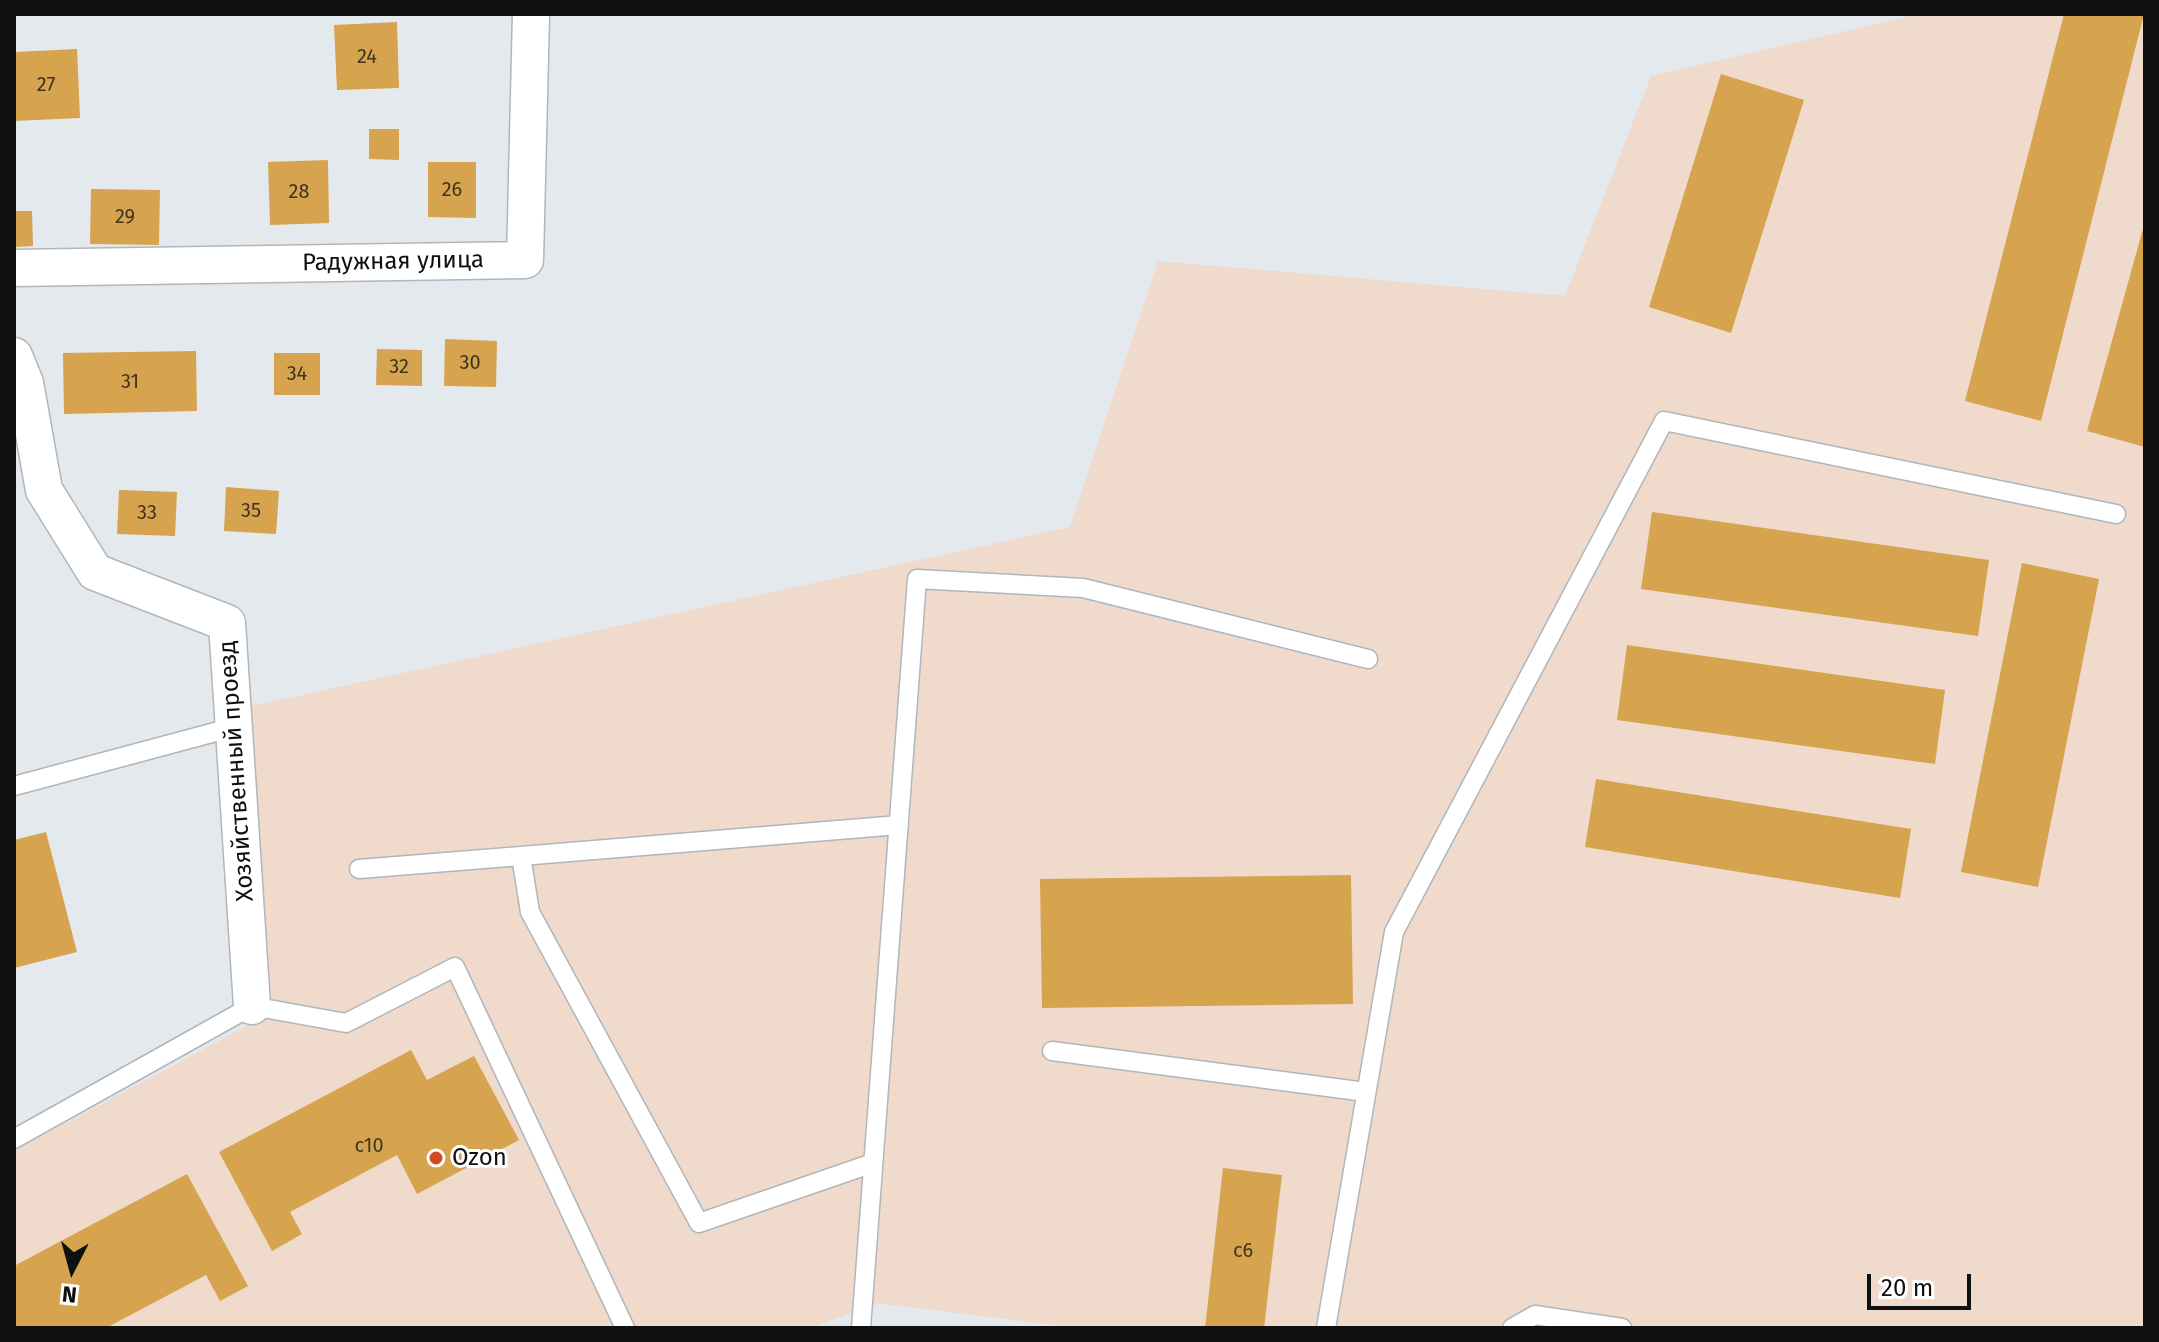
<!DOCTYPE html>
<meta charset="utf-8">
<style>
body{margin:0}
#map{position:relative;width:2159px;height:1342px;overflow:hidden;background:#e4e9ee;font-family:"Fira Sans",sans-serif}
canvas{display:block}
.frame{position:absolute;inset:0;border:16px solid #0e1011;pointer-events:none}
.north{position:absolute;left:32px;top:1230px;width:80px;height:80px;-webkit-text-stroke:6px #fff;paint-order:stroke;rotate:186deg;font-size:22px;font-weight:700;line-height:32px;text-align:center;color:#0e1011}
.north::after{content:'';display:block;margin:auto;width:28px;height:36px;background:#0e1011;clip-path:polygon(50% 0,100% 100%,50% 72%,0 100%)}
.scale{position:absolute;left:1867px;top:1274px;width:104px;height:36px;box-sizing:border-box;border:4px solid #0e1011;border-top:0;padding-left:10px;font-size:24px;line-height:28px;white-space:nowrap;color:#0e1011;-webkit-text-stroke:6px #fff;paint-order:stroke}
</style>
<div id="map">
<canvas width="2159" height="1342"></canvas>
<div class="frame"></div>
<div class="north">N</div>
<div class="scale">20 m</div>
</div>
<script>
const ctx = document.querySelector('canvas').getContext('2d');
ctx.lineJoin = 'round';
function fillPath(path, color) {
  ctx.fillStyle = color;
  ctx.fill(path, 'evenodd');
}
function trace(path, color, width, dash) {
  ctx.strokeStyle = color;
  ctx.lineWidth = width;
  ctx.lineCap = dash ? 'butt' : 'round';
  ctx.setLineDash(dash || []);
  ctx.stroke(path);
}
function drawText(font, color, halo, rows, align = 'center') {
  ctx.font = font + ' "Fira Sans",sans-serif';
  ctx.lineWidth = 6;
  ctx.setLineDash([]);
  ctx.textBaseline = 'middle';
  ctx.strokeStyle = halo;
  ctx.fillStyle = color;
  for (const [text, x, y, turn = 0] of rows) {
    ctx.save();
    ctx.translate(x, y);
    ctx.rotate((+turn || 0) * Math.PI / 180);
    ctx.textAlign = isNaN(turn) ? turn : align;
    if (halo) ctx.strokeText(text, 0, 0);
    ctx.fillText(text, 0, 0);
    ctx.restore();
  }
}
const industrial = new Path2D(`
 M1919 14H2145V1328H1077L877 1303 811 1328H14V1151L254 1022 215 714 1070 527 1158 261 1565 296 1651 76Z`);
const building = new Path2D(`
 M2064 14H2144L2041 421 1965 401Z
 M397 22 399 88 337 90 334 25Z
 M77 49 80 118 14 121V52Z
 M1721 74 1804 100 1731 333 1649 307Z
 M369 129H399V160L369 159Z
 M328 160 329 223 270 225 268 162Z
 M428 162H476V218L428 217Z
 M91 189 160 190 159 245 90 244Z
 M14 211H32L33 246 14 247Z
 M2144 225H2145V447L2087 431Z
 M445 339 497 341 496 387 444 386Z
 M377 349 422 350V386L376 385Z
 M196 351 197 411 64 414 63 353Z
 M274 353H320V395H274Z
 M226 487 279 491 276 534 224 531Z
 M119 490 177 492 175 536 117 534Z
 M1652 512 1989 560 1978 636 1641 589Z
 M2022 563 2099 579 2038 887 1961 872Z
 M1627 645 1945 690 1935 764 1617 720Z
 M1596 779 1911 829 1900 898 1585 847Z
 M46 832 77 952 14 968V840Z
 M1351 875 1353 1004 1042 1008 1040 879Z
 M411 1050 427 1080 474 1056 519 1140 417 1194 397 1155 290 1212 302 1234 272 1251 219 1152Z
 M1223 1168 1282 1175 1264 1328H1205Z
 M187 1174 248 1286 220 1301 206 1275 106 1328H14V1266Z`);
const service = new Path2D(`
 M14 786 234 727
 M359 869 521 856
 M1052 1051 1366 1092
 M14 1139 252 1006 346 1023 455 967 625 1328
 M873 1163 699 1223 530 912 521 856 899 825
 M861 1328 917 579 1083 588 1368 659
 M1326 1328 1394 932 1664 421 2116 514
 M1512 1328 1535 1315 1622 1328`);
const minor = new Path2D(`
 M14 268 525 260 531 14
 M14 356 25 383 44 490 95 572 227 623 252 1006`);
const markers = [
 [436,1158,8,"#d24a1d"]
];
const numberNames = [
 ["24",367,57],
 ["27",46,85],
 ["26",452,190],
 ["28",299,192],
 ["29",125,217],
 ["30",470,363],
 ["32",399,367],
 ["34",297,374],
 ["31",130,382],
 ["35",251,511],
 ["33",147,513],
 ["с10",369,1146],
 ["с6",1243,1251]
];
const streetNames = [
 ["Радужная улица",393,262,-1],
 ["Хозяйственный проезд",237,771,-94]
];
const poiNames = [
 ["Ozon",452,1158]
];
fillPath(industrial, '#efdacc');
fillPath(building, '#d6a34e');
trace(service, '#b1b6bb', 21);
trace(minor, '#b1b6bb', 39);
trace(service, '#fff', 18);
trace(minor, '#fff', 36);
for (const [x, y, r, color] of markers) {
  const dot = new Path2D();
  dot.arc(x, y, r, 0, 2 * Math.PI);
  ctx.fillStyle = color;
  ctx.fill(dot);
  trace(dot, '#fff', 3);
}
drawText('20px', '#403520', null, numberNames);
drawText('24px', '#0e1011', '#fff', streetNames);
drawText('24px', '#0e1011', '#fff', poiNames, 'left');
</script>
